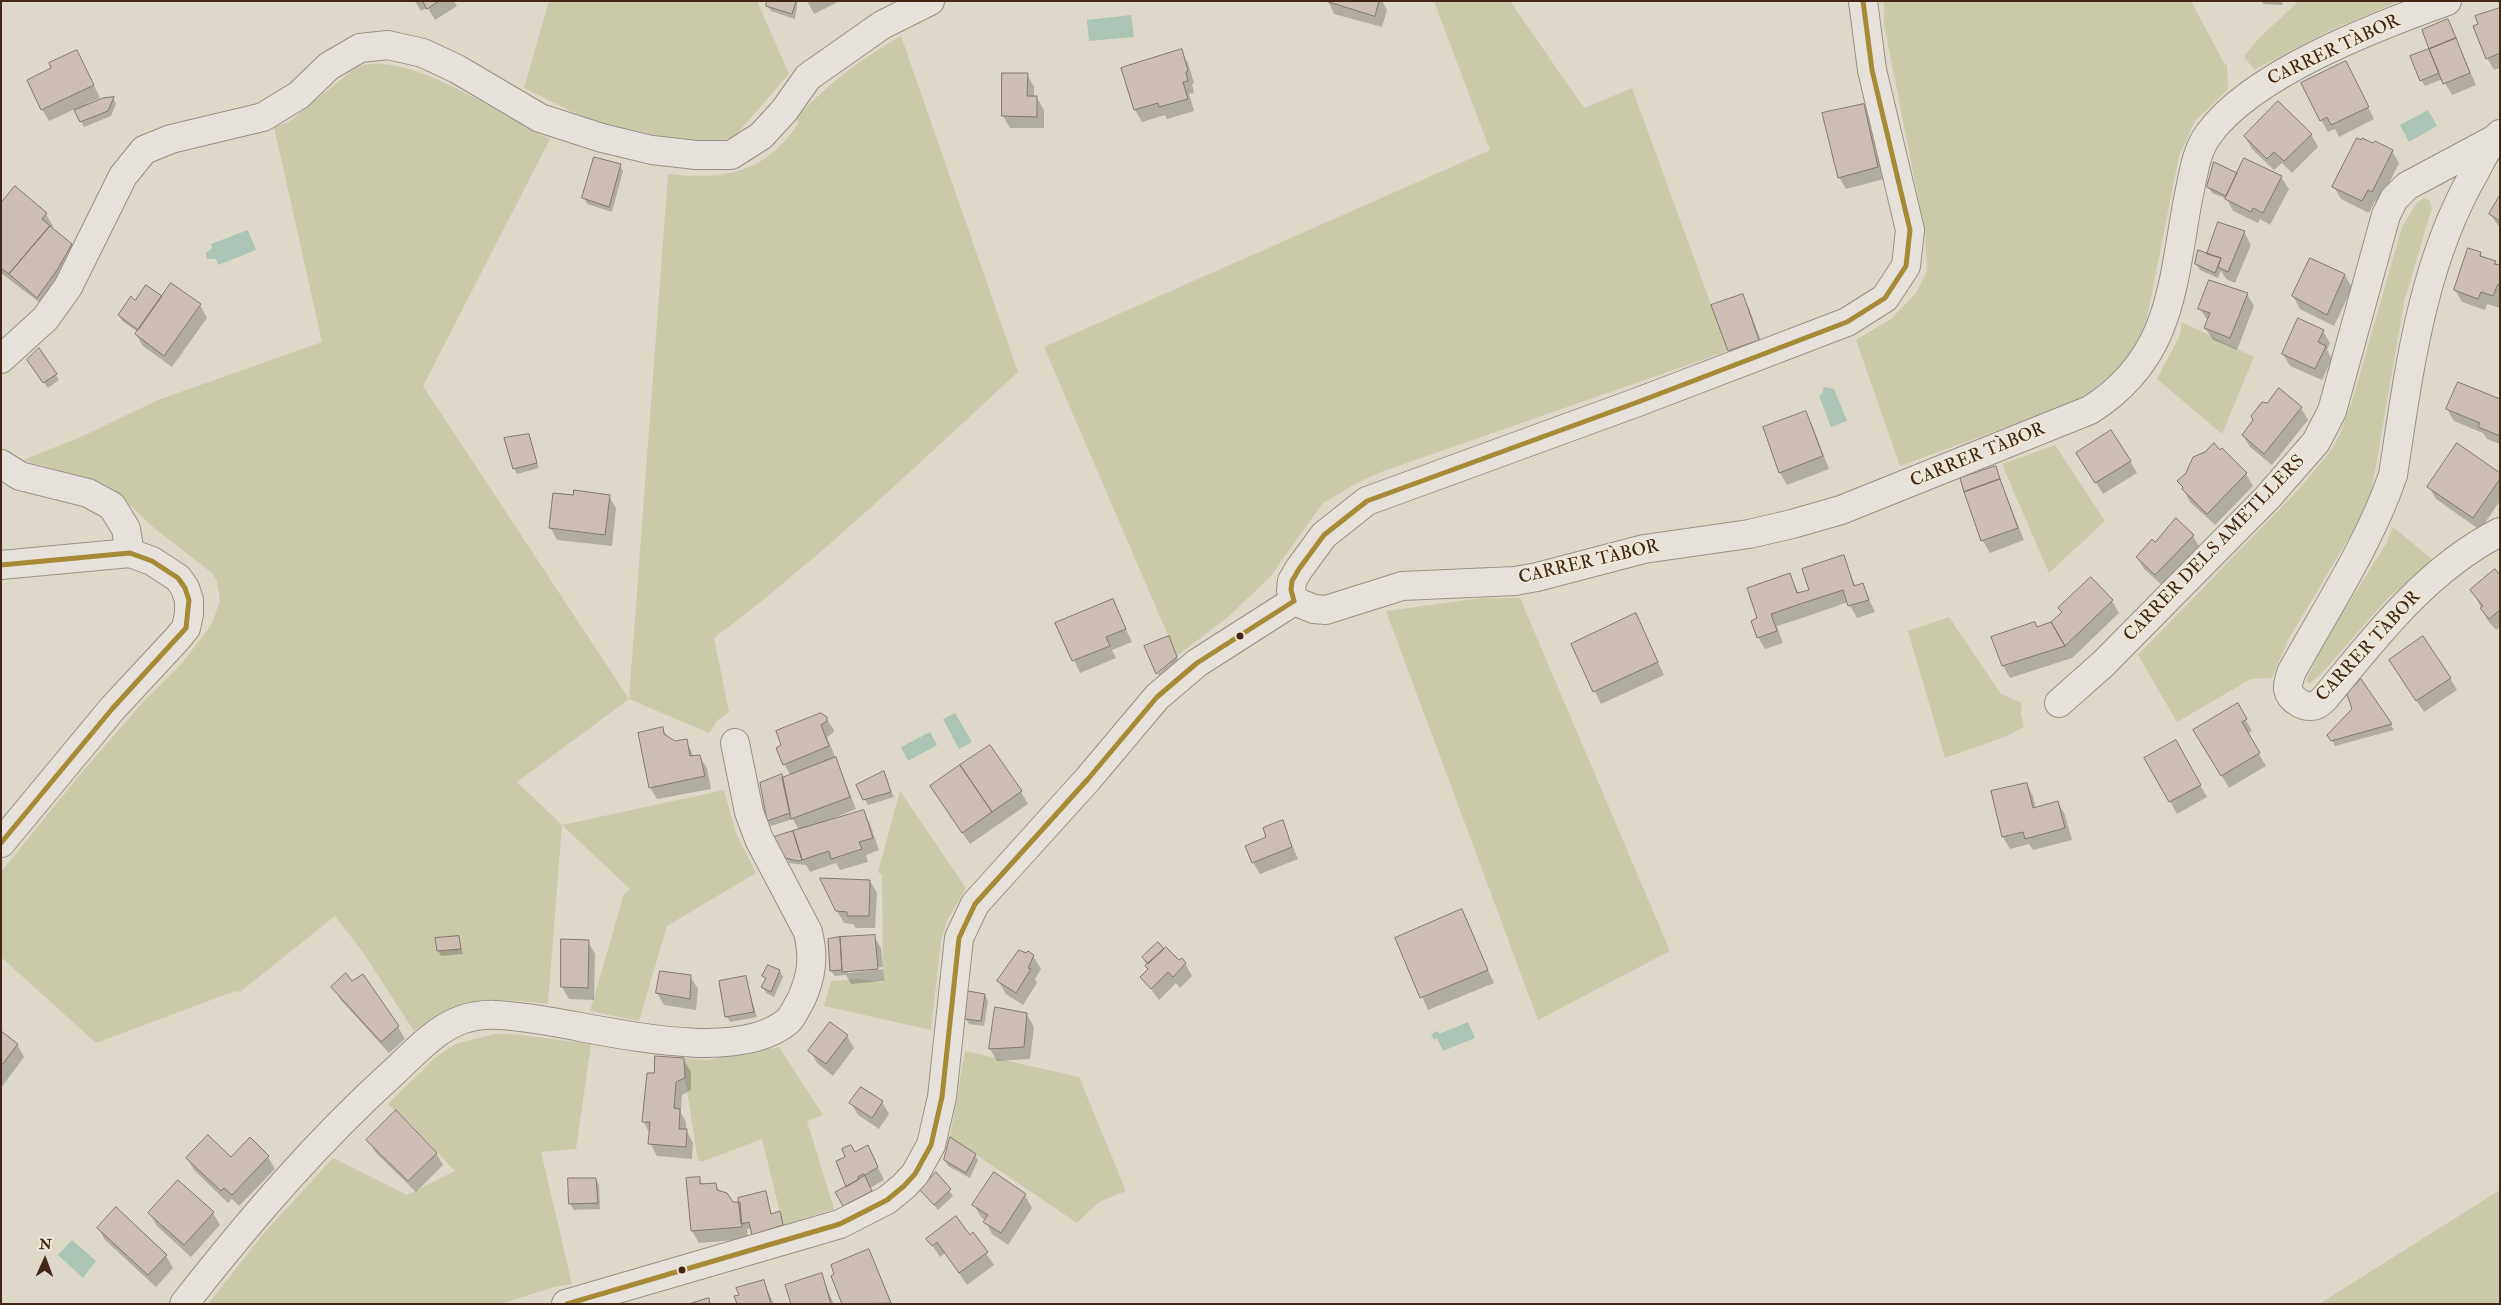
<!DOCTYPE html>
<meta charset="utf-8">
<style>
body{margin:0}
#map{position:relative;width:2501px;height:1305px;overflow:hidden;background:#ded8c8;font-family:"IM FELL Double Pica",serif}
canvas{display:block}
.frame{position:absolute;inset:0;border:2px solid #422716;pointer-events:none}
.north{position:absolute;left:20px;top:1235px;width:50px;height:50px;-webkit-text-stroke:4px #efe8d6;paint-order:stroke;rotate:2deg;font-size:14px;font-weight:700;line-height:20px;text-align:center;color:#422716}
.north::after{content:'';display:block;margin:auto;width:18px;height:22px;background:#422716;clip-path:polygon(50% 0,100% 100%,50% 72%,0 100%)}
</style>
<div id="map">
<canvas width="2501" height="1305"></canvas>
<div class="frame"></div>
<div class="north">N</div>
</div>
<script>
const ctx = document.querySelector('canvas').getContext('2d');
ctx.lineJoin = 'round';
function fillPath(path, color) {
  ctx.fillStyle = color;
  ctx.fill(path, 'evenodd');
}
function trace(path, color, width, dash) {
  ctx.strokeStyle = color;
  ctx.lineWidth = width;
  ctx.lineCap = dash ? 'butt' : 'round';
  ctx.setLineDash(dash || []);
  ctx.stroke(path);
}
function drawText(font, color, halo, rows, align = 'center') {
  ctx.font = font + ' "IM FELL Double Pica",serif';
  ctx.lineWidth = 4;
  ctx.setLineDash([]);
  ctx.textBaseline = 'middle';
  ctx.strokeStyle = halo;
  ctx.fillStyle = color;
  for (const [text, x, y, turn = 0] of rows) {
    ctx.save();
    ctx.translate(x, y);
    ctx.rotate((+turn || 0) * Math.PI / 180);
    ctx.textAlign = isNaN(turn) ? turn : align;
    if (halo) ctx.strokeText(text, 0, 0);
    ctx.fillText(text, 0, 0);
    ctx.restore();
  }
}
const green = new Path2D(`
 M549 1H757L789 74 734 137 713 142 682 141 589 120 524 88Z
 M1434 1H1510L1584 108 1632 88 1728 351 1381 472 1355 484 1323 503 1270 577 1229 616 1177 656 1044 347 1490 150Z
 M1884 1H2191L2225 65 2227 64 2228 89 2195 121 2179 156 2147 318 2140 337 2124 364 2090 392 2067 405 1900 466 1856 340 1891 319 1916 293 1927 271 1925 233 1884 24Z
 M2299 1H2400L2329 31 2254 70 2244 56 2259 38Z
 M901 36 1018 372C919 463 822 557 714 638L729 712 718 720 709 733 629 699 517 782 562 825 724 790 736 833 756 873 667 926 639 1021 590 1011 624 894 630 889 562 825 548 1004C491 998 462 996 414 1031L362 951 335 916 240 992 235 991 96 1043 1 957V872L82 772 144 701 183 662 212 624 220 601 217 581 212 573 153 527 113 489 103 483 23 460 83 436 158 400 322 342 274 127 289 122 355 68C406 46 503 118 550 139L423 386 629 699 668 174C724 180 767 173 799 122L796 119C824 86 864 57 901 36Z
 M2423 198 2429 200 2432 208 2404 302 2372 489 2356 526 2288 640 2272 678 2251 679 2177 722 2138 655 2300 488 2331 450 2340 434 2353 398 2402 227 2416 204Z
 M2182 322 2254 357 2222 434 2157 379 2180 335Z
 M2055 445 2105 521 2049 573 2002 464Z
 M2393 527 2433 560 2388 598 2322 673 2309 684 2306 680 2326 639 2386 544Z
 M1481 598H1520L1670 951 1538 1020 1386 611Z
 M1949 617 2001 694 2022 703 2021 713 2024 727 2007 736 1945 758 1908 631Z
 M900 791 966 888 947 921 941 940 931 1030 824 1006 831 981 857 979 883 983 882 875 878 872Z
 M495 1034H513L591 1044 576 1149 541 1152 572 1284 554 1287 501 1304H208L264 1233 333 1158 407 1195 455 1171 397 1110 395 1111 388 1104 436 1057 455 1044Z
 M779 1047 823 1115 807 1121 834 1209 783 1225 762 1139 704 1161H698L685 1078 684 1058 707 1060Z
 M965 1051 1079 1077 1126 1191 1099 1202 1077 1223 950 1137Z
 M2500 1190V1304H2319Z`);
const water = new Path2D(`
 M1131 15 1134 37 1089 41 1087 20Z
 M2428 110 2437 126 2409 142 2400 125Z
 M248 230 256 250 218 265 216 259H207L206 253 212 248 211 244Z
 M1824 387 1834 389 1847 421 1831 427 1819 396 1822 394Z
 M955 713 972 742 959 749 943 719Z
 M930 732 937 745 908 761 901 747Z
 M1468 1022 1475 1038 1443 1051 1437 1038 1434 1040 1431 1034 1438 1031 1439 1034Z
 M72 1240 96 1261 83 1278 58 1255Z`);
const shadow = new Path2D(`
 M415 1H454L457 6 435 20 428 8 421 11Z
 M769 1H798L795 19 771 11 767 6Z
 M807 1H840L814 14Z
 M1328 1H1382L1387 10 1382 27 1334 14Z
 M2262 1H2283L2282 5 2263 4Z
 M2500 9V68L2494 70 2487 58Z
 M2448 20 2476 85 2452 95 2443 79 2425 86 2421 80 2431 49Z
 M77 51 100 98 86 104 87 106 113 98 116 104 111 116 84 127 75 109 49 121 42 109 52 69Z
 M1181 51 1188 63 1194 83 1192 84 1194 93 1189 94 1194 111 1167 119 1165 115 1142 122 1135 110 1122 69Z
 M1027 74 1034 87V97L1037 98 1044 110V128H1010L1003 116Z
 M2352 75 2374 119 2339 137 2335 129 2328 132 2321 120Z
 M1863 106 1870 118 1884 179 1846 189 1839 177Z
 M2311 134 2318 147 2292 173 2282 163 2274 170 2252 149 2245 137Z
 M2392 151 2399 163 2379 204 2375 201 2369 213 2341 199 2334 187Z
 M2245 160 2281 177 2289 189 2270 225 2260 219 2258 223 2233 211 2227 199 2212 193 2208 187 2236 174 2237 176Z
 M620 166 623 171 612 212 587 204 584 198Z
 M2500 198V228L2490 214Z
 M1 205 46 214 53 226 51 229 71 244 74 250 60 276 40 303 1 273Z
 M2244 232 2251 245 2235 283 2226 279 2221 271 2218 278 2200 270 2196 264Z
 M2480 253 2483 258 2495 262 2500 267V308L2487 304 2485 310 2462 302 2455 290Z
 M2310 260 2345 275 2352 288 2334 326 2300 309 2293 296Z
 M171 285 200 305 207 318 172 367 143 346 136 334 138 332 122 321 119 315 136 301 162 298Z
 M2247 294 2254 306 2237 350 2213 340 2205 328 2208 321 2200 309Z
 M1742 296 1749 308 1765 352 1736 362 1729 350Z
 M2323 331 2330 343 2327 350 2332 359 2322 380 2290 366 2283 354Z
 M39 349 59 380 48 388 32 366Z
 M2500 400V444L2487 439 2483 433 2454 421 2447 409Z
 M2301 408 2308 420 2272 465 2250 447 2243 435Z
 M1805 413 1812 425 1829 469 1787 485 1780 473 1764 428Z
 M528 435 539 468 517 474 514 468Z
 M2130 461 2137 473 2103 494 2085 465Z
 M1995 467 2024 540 1990 553 1983 541 1961 479Z
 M2246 474 2253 486 2215 525 2190 502 2179 481Z
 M2500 475V501L2480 530 2436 499 2429 487Z
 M609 496 616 508 612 546 557 540 550 527Z
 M2193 536 2200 548 2163 586 2144 569 2137 557 2155 543Z
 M1843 557 1856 587 1862 585 1875 612 1857 618 1848 602 1808 616 1777 626 1783 643 1765 649 1758 637 1759 619 1789 575 1799 594 1811 591Z
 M2500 577V627L2496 630 2488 621 2472 590Z
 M2091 579 2112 601 2119 613 2072 658 2010 678 2003 666 2037 628 2052 623 2063 613 2059 608Z
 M1112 601 1132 642 1112 650 1116 658 1080 673 1057 624Z
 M1642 627 1664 675 1601 704 1572 645Z
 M1177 657 1179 662 1160 679 1158 674Z
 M2390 661 2450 678 2457 690 2424 712Z
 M2361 681 2394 730 2335 746 2329 735 2353 709Z
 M2237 705 2252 731 2247 734 2266 766 2229 788 2195 730Z
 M826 718 834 730 833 733 827 737 856 809 826 821V823L863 811 870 824 879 850 866 855 868 862 840 870 836 863 810 872 806 865 789 863 786 857 799 831 793 819 771 826 768 820 783 779 791 776 784 764Z
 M663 729 668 738 674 742 686 740 694 757 699 756 707 768 711 789 657 799 650 787Z
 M2175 741 2207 797 2177 814 2146 758Z
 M883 773 894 797 868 805 857 785Z
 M2026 784 2033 796 2036 809 2058 803 2065 815 2072 840 2033 850 2029 844 2010 849 2003 837Z
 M1021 792 1028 804 970 844 939 798Z
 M1282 822 1298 859 1260 874 1253 862 1268 838Z
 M870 881 877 893 875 928H856L853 924 844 923 837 911Z
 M1461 911 1494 983 1428 1010 1396 938Z
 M874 936 881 948 883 967 848 970V973L883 969 884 981 851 984 846 975 835 976 831 971Z
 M458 937 463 954 441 956 438 950Z
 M563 941 588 942 595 954 594 1000 569 999 562 987Z
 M1028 953 1033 956 1041 969 1035 979 1037 983 1023 1005 1006 994 999 982Z
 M1143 957 1185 963 1192 976 1180 988 1176 983 1159 1000 1142 977 1149 970Z
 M768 966 780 971 783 977 774 997 766 993 763 987 766 980 764 976Z
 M690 976 698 989 696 1010 664 1005 657 993Z
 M745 977 757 1017 730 1022 727 1017Z
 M333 987 398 1027 405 1039 389 1053 340 999Z
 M985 995 988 1001 984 1026 969 1024 966 1019Z
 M1027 1015 1034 1027 1030 1059 997 1061 990 1049Z
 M1 1033 17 1044 24 1057 1 1088Z
 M847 1036 854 1048 833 1076 817 1063 810 1051Z
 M683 1059 691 1072V1090L682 1095 681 1113 686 1122V1130L693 1143 692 1159 657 1156 650 1143V1134L643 1121 655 1074Z
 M882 1102 889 1114 879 1129 858 1115 851 1103Z
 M396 1111 436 1153 443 1165 416 1192 375 1152 368 1140Z
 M975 1155 978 1160 970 1178 948 1166 945 1160Z
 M268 1157 275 1169 239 1206 232 1199 228 1203 194 1170 187 1158Z
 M874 1159 884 1180 870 1188 874 1197 847 1211 837 1192 847 1186 842 1176Z
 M936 1173 953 1196 938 1210 921 1190Z
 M699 1178 703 1185 715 1184 720 1192 733 1204 740 1203 765 1193 772 1215 779 1213 785 1230 756 1240 751 1228 747 1229 748 1239 699 1243 692 1231 687 1179Z
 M596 1179 599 1185 600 1209 574 1210 570 1204 569 1180Z
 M1025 1195 1032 1208 1008 1245 992 1234 985 1220 981 1217 974 1205Z
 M213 1213 220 1225 191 1257 157 1226 150 1214Z
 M98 1228 166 1256 173 1268 156 1287 105 1240Z
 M973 1234 994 1265 967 1285 945 1253 940 1257 928 1239 970 1236Z
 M868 1251 892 1304H843Z
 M821 1275 834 1304H792Z
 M763 1281 774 1304H738Z`);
const building = new Path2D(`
 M423 1H439L427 9Z
 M767 1H796L792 14 766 6Z
 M1326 1H1379L1375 16Z
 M2500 8V53L2486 59 2473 26 2478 24 2475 16Z
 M2448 19 2456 38 2429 49 2422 30Z
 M2456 38 2470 73 2443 84 2429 49Z
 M1182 49 1188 71 1186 72 1188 81 1183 82 1188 99 1159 107 1158 103 1134 110 1121 68Z
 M2429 49 2439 73 2420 81 2410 56Z
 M77 50 94 85 41 110 27 80 51 68 49 63Z
 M2346 61 2369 107 2331 125 2327 117 2320 121 2301 83Z
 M1002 73H1028L1027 96H1037V117L1002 116Z
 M114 97 108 111 80 122 74 110 103 98Z
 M2278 101 2312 134 2284 161 2274 152 2267 159 2244 136Z
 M1864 104 1878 167 1838 178 1822 113Z
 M2357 138 2361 140 2362 138 2373 143 2375 141 2393 150 2372 192 2368 190 2362 201 2332 187Z
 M594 157 621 164 609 207 582 198Z
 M2244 158 2282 176 2263 213 2253 208 2251 212 2225 199Z
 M2214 162 2237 173 2226 196 2207 187Z
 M15 186 47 213 42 219 50 226 9 274 1 268V203Z
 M2500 195V221L2489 214Z
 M2218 222 2245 231 2228 272 2218 267 2221 258 2207 254Z
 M50 226 72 244 57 270 37 298 9 274Z
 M2468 248 2481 252 2480 256 2496 261 2494 264 2500 265V285L2498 284 2493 296 2481 292 2478 299 2454 290Z
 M2198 250 2221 258 2215 273 2195 264Z
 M2310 258 2345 274 2327 315 2292 296Z
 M2209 280 2248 293 2230 338 2204 328 2210 313 2198 309Z
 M171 283 201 304 164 356 135 334Z
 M146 285 162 296 138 330 118 315 131 296 135 300Z
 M1743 294 1759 340 1728 351 1711 305Z
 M2298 318 2324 330 2318 342 2326 346 2315 369 2282 354Z
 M39 348 57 374 43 383 27 360Z
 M2458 382 2500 399V436L2478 427 2480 423 2446 409Z
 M2279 388 2302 407 2264 454 2242 435 2253 420 2251 416 2262 402 2267 403Z
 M1806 411 1823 456 1779 473 1763 427Z
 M2111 430 2131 461 2095 483 2076 453Z
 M529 434 537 463 513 469 504 438Z
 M2214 443 2220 450 2222 448 2247 473 2207 514 2182 489 2183 487 2177 481 2186 473 2193 457 2205 452Z
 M2457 443 2500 473V479L2473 518 2427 487Z
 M1996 466 2000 479 1964 492 1960 478Z
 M2000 479 2018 528 1981 541 1964 492Z
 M574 490 610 495 605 535 549 528 553 493 573 495Z
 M2176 518 2194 535 2155 575 2136 557 2152 539 2155 542Z
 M1844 555 1854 586 1863 583 1869 600 1848 606 1843 590 1800 604 1771 614 1777 631 1757 638 1751 621 1757 618 1747 588 1790 573 1797 593 1809 590 1802 569Z
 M2495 569 2500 575V610L2489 619 2480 608 2483 606 2470 590Z
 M2091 577 2113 600 2065 646 2051 622 2062 612 2058 608Z
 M1113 599 1126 629 1106 637 1110 646 1072 661 1055 623Z
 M1636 613 1658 662 1593 692 1571 644Z
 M2035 622 2037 627 2051 622 2065 646 2002 666 1991 637Z
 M1169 636 1177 657 1156 674 1144 646Z
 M2423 636 2451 678 2416 701 2389 660Z
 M2361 679 2392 724 2331 741 2327 735 2352 709 2347 694Z
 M2238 703 2247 719 2242 722 2260 753 2221 776 2193 730Z
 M821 713 827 717V721L821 725 829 746 783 765 776 748 781 745 776 731Z
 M663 727 664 734 675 741 687 739 690 756 700 755 705 776 649 788 638 733Z
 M2176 740 2201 785 2169 802 2144 758Z
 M990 745 1022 791 992 812 960 765Z
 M836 757 850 797 791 819 782 778Z
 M960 765 992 812 962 833 930 786Z
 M884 771 891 792 863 800 856 785Z
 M782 774 790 813 767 821 760 783Z
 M2027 783 2033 808 2058 801 2065 828 2025 839 2023 832 2002 837 1991 791Z
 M864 810 873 838 859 842 862 849 831 859 829 851 802 860 793 831Z
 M1283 820 1292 847 1252 863 1245 846 1266 837 1263 828Z
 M793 831 802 860 798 861 785 858 774 837Z
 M820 878 870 880 869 916H847V912L836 911Z
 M1462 909 1488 970 1420 998 1395 938Z
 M875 935 878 969 842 972 840 937Z
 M459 936 461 949 437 951 435 938Z
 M840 937 842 970 830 971 828 939Z
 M561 939 589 940 588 988 561 987Z
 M1158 942 1164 949 1148 964 1142 957Z
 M1166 947 1179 960 1182 958 1186 963 1173 977 1168 972 1151 989 1140 977 1148 969 1145 966Z
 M1019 950 1026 953 1028 951 1034 955 1028 968 1031 969 1016 993 997 981Z
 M768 965 780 970 771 992 761 987 766 978 762 976Z
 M660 971 691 975 690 999 656 993Z
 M346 973 352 981 363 974 399 1026 381 1042 331 987Z
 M746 976 754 1012 725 1017 719 981Z
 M968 991 985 994 981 1021 965 1019Z
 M995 1007 1027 1013 1024 1047 989 1049Z
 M830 1022 848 1035 826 1064 808 1051Z
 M1 1031 18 1044 1 1066Z
 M655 1056 684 1058 685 1078 676 1082 674 1108 680 1109 679 1129H687L686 1147 648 1144 650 1122H642L647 1073H654Z
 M861 1087 883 1101 872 1118 849 1103Z
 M396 1110 437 1153 408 1181 366 1140Z
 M208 1135 231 1157 250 1137 269 1156 232 1195 224 1188 221 1191 186 1158Z
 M950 1137 976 1154 966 1173 944 1160Z
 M851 1145 855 1152 868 1145 878 1167 846 1187 836 1161 845 1157 842 1149Z
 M936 1172 951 1189 934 1205 920 1190Z
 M994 1172 1026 1194 1001 1233 983 1222 988 1215 972 1205Z
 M864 1174 872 1191 843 1206 835 1192 858 1180V1177Z
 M700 1177V1184L716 1183 717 1190 727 1193 733 1202H740L742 1227 691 1231 686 1178Z
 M568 1178H596L598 1203 569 1204Z
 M178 1180 214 1212 184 1245 148 1213Z
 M766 1191 771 1214 780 1211 783 1225 752 1235 749 1222 741 1224 738 1198Z
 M116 1207 167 1255 148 1275 97 1228Z
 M956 1216 970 1235 973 1232 988 1252 959 1273 937 1242 932 1246 926 1239Z
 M869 1249 891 1303 842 1304 831 1276 834 1274 831 1265Z
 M822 1273 831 1304H791L785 1285Z
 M764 1280 771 1304H737L734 1296 739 1295 736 1288Z
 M709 1298 710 1304H689Z`);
const minor = new Path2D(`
 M2500 134C2488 144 2482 159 2475 172 2421 265 2409 372 2393 475 2369 545 2326 609 2291 673 2290 678 2287 684 2288 689 2290 700 2305 709 2316 705 2319 704 2323 700 2325 698 2376 636 2427 569 2500 532
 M1 359 45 319 68 287 123 176 144 150 171 139 263 117 299 95 329 66 360 48 388 45 423 53 457 69 540 118 602 138 652 150 696 155H731L761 136 784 111 808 77 882 25 930 1
 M1 464 20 476 88 493 112 506 126 529 130 553
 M1 565 130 553 152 561 178 578 185 588 189 600V614L186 628 177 639 112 709 1 843
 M1294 601 1314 609 1326 610 1402 586 1515 581 1537 577 1644 549 1749 534 1792 524 1841 510 2090 410C2172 358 2172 286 2188 199 2193 178 2195 153 2208 135 2251 74 2377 26 2447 1
 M1294 601 1291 590 1292 581 1299 569 1324 535 1367 501 1638 402 1847 322 1885 298 1906 266 1910 230 1872 70 1863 1
 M2059 703 2103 664 2267 498 2316 442 2332 411 2386 215 2394 199 2407 186 2493 140
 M184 1304C249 1221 317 1141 396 1070 415 1052 436 1029 461 1020 483 1012 505 1015 527 1018 594 1026 732 1068 788 1021 793 1016 797 1006 801 1000 812 976 814 957 808 932L759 839 749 812 735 743
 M566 1304 840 1224 887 1200 904 1186 915 1174 931 1145 942 1097 959 938 975 904 1088 779 1157 697 1197 663 1294 601`);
const bus1 = new Path2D(`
 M1 565 130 553 152 561 178 578 185 588 189 600 186 628 112 709 1 843
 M1294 601 1291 590 1292 581 1299 569 1324 535 1367 501 1638 402 1847 322 1885 298 1906 266 1910 230 1872 70 1863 1
 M567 1304 840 1224 887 1200 904 1186 915 1174 931 1145 942 1097 959 938 975 904 1088 779 1157 697 1197 663 1294 601`);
const markers = [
 [1240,636,4.5,"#422716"],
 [682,1270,4.5,"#422716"]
];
const streetNames = [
 ["CARRER TÀBOR",2334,51,-25],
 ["CARRER TÀBOR",1978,456,-22],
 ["CARRER DELS AMETLLERS",2215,549,-46],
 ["CARRER TÀBOR",1589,563,-13],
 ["CARRER TÀBOR",2369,647,-47]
];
fillPath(green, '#cacaa9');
fillPath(water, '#acc4b6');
fillPath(shadow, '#0003');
fillPath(building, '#cdbeb4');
trace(building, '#80786e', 1);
trace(minor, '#979085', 30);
trace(minor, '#e6e2db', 28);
trace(bus1, '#a78a35', 5);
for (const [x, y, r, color] of markers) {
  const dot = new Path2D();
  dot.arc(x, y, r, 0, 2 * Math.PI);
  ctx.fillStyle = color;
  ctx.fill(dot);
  trace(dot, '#efe8d6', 2);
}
drawText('18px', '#422716', '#efe8d6', streetNames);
</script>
